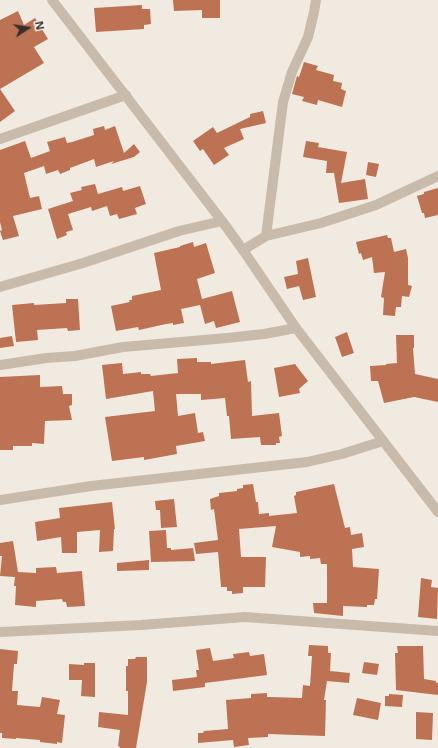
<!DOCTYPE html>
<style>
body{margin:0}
#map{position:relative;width:438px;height:748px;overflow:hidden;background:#f1eae0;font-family:"Open Sans",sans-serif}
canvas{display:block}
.north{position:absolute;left:8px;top:8px;width:40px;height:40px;-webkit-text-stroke:3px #f9f4ec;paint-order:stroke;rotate:78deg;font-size:11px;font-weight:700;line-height:16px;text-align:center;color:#372f2b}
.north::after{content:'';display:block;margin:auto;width:14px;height:18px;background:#372f2b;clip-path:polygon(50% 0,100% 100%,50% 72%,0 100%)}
</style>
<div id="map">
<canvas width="438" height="748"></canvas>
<div class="north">N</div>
</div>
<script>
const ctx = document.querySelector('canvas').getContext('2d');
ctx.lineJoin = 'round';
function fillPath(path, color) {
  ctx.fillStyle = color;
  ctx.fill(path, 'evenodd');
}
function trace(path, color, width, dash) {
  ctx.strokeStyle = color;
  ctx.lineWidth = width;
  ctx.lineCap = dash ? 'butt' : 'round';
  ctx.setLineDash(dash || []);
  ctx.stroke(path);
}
const building = new Path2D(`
 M173 0H220V18H202V10L174 11Z
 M142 5V9H150L151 24 144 25V29L96 32 94 8Z
 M18 11 24 25 35 18 48 39 34 47 44 63 0 89 15 111 0 122V20Z
 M304 62 318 66 316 70 334 75 333 81 342 83 341 89 346 91 342 107 318 100 317 105 302 101 304 97 292 94 297 76 299 77Z
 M263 111 266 123 240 129 244 139 224 148 229 155 214 165 203 149 200 151 193 141 213 127 217 133 250 117V114Z
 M104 126 105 130 115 126 124 153 134 144 140 152 134 157 111 164 114 161 96 167 94 159 70 168V170L60 174 58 170 46 174 44 166 24 173 30 198 39 196 42 209 13 216 19 236 3 240 0 231 2 230 0 222V150L25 141 31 158 50 151 47 142 65 137 67 143 72 142 94 135 93 129Z
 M306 141 319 143 318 147 347 152 341 183 365 179 368 199 339 203 334 173H326L327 161 303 157Z
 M368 162 379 164 376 177 366 175Z
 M95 184 98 194 122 187 123 191 140 186 146 204 135 208 137 214 119 219 117 214 110 216 107 206 92 211 91 207 68 214 73 230 66 232 67 235 57 239 48 209 73 201 70 193 82 190 81 187Z
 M438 188V215L425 218 424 213H422L417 196 424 194V192Z
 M387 235 388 238H391L394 252 406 249 408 258V285L412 286 409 297 402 296 401 307H396L395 316 383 315 384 298 381 297 385 272 374 273 372 257 363 260 361 253 359 254 356 242Z
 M193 242 194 247 206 243 215 273 197 279 202 299 232 291 240 322 216 328 214 321 205 324 200 305 181 309 184 323 173 325V323L166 324 139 330 138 327 116 331 111 306 130 302 129 300H132V296L161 290 154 253 180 247V246Z
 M308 258 316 297 303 300 299 286 287 289 284 277 298 274 296 261Z
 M66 299H78L80 330 68 331 67 328 37 330 38 340 16 342 12 305 34 303V305L66 303Z
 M347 332 354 353 342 357 335 337Z
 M396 335H414V348H413L415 374 438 379V402L414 397 384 403 378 381H371L370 366 386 365V364L397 363Z
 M12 336 14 346 0 348V338Z
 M197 358V362H211V364L245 360 248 382 251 381 252 416 279 413 282 436 279 437 280 443H276V445H261L260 437 231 439 229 416H227L225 398 201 400V394H176L178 416 195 413 198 433 203 432 205 441 176 446 177 454 144 460V457L112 461 105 417 155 411 153 391 106 399 102 365 122 363 123 374 141 372V374H150L151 376 178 373 177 359Z
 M295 364 308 381 299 389 300 393 279 397 274 368Z
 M40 375V387L62 386 63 394H72V405L69 406 72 420 45 421 44 444 32 443V446H13V450H0V377Z
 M253 484 256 502H258L259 514 269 513V516L297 513 294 496 296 495V492L334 484 345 528 350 527 351 535 362 533 364 547 352 549 353 567 379 569 377 599H375L374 605H367V607L343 606V616L314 613 313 603H327V564H321L320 558 310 559V556L300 557V552L272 547 276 526 239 529 241 557H266L265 587H243V593L232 594V591H227V587H221L218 552 196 554 194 543 218 540 214 509 211 510 210 499 219 496V493L237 491V489L243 488V485Z
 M174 499 177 527 161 528 160 510H156L155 501Z
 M112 502 115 529H114L113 551 99 552 100 530 77 532V553H62L61 537 37 541 35 522 60 518 59 508Z
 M166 530 167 548H171V550L193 548 195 561 151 562 149 531Z
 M13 541 18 572 36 573V568L56 567 57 573 82 571 85 606 67 607 66 602H63L62 599 36 601V607L15 605 16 586H14L15 577 0 576 2 556H0V543Z
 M149 560V570L117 571V563Z
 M421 578 432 580 431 587 438 588 437 619 418 617Z
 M309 645 328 646V653H331L330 671 350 673 349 683 327 681 324 700H326L325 736 268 734V737L248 738 249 745 234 747 233 740 198 743V733H203L204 731 228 729 226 700 251 698V694L267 693V697H270L302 698 303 685 310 686 312 656H308Z
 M397 646H423L424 679 436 681V683H438V695L396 690 395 653H398Z
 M210 648 213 661 234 658 233 654 249 652 250 656 264 654 267 675 205 683V687L173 691 172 680 197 677 196 670H199L196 650Z
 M0 649 18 651 17 664H14L12 691H18L17 705 40 707 42 697 60 700 57 714 65 715 62 743 57 742V744L40 742V740L16 738V739L2 738V733H0Z
 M136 657H147V682L136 748H120V747L118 746 120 730 98 727 99 712 128 715V691H126V666H128V659H135Z
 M364 662 379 664 377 675 362 673Z
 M84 663H95V697L81 696 82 680H69V664L84 665Z
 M389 694 403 695 402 707 385 706V696H389Z
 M357 698 381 703 378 720 353 715Z
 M416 712 433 713 432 740 416 739Z`);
const minor = new Path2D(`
 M0 139 126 95
 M266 236 283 102 292 72 308 37 314 12 316 0
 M243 250 266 236 321 223 376 205 438 176
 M0 287 83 263 179 231 222 221
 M0 365 46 358 75 356 123 347 227 338 264 334 296 328
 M0 500 91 486 307 462 342 454 383 441
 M0 632 141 625 245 617 438 631`);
const tertiary = new Path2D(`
 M52 0 222 221 243 250 296 328 438 512`);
fillPath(building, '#bc7253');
trace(minor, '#c9bbac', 10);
trace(tertiary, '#c9bbac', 10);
</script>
